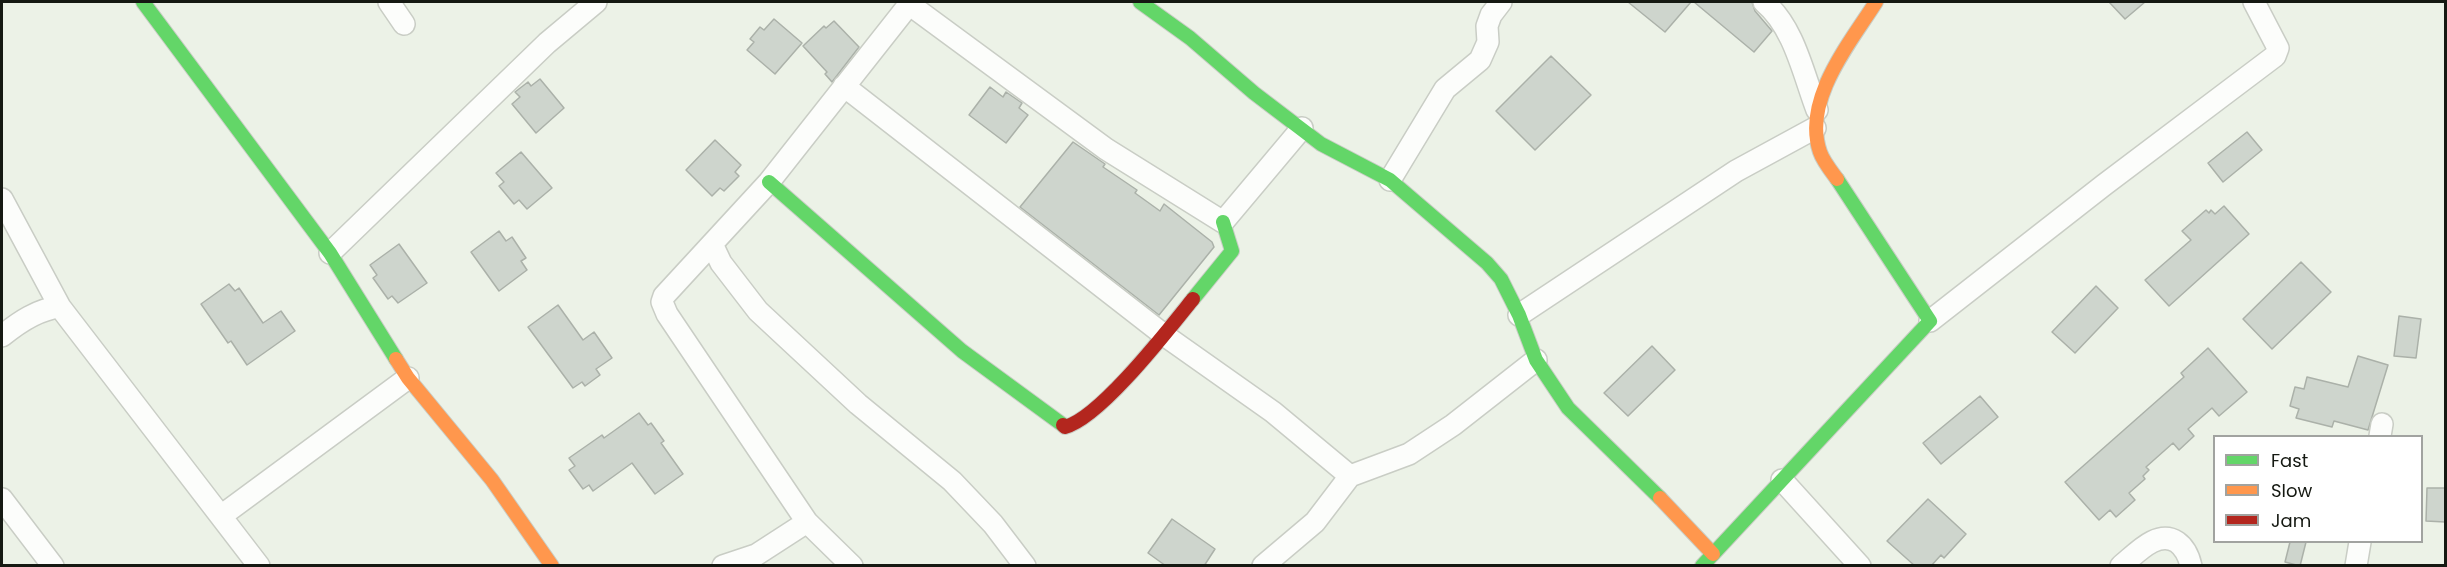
<!DOCTYPE html>
<style>
body{margin:0}
#map{position:relative;width:2447px;height:567px;overflow:hidden;background:#ecf2e7;font-family:Poppins,sans-serif}
canvas{display:block}
.frame{position:absolute;inset:0;border:3px solid #151912;pointer-events:none}
.legend{position:absolute;left:2213px;top:435px;width:210px;height:108px;box-sizing:border-box;background:#fff;border:2px solid #a1a3a0;margin:0;padding:8px 10px;list-style:none;font-size:18px;color:#151912}
.legend li{display:flex;align-items:center;gap:12px;height:30px}
.legend b{width:30px;border:2px solid #a1a3a0}
</style>
<div id="map">
<canvas width="2447" height="567"></canvas>
<div class="frame"></div>
<ul class="legend">
<li><b style="height:8px;background:#63d668"></b>Fast</li>
<li><b style="height:8px;background:#ff974d"></b>Slow</li>
<li><b style="height:8px;background:#b3261e"></b>Jam</li>
</ul>
</div>
<script>
const ctx = document.querySelector('canvas').getContext('2d');
ctx.lineJoin = 'round';
function fillPath(path, color) {
  ctx.fillStyle = color;
  ctx.fill(path, 'evenodd');
}
function trace(path, color, width, dash) {
  ctx.strokeStyle = color;
  ctx.lineWidth = width;
  ctx.lineCap = dash ? 'butt' : 'round';
  ctx.setLineDash(dash || []);
  ctx.stroke(path);
}
const building = new Path2D(`
 M1628 2H1691L1665 32Z
 M1694 2H1752L1755 11 1772 31 1754 52Z
 M2109 2H2145L2125 19Z
 M774 19 802 43 775 74 747 50 754 42 750 39 760 27 764 30Z
 M834 21 859 47 832 82 825 74 827 72 803 46 824 26 826 28Z
 M1551 56 1591 95 1535 150 1496 111Z
 M540 79 564 108 536 133 512 104 520 97 515 92 528 82 531 86Z
 M990 87 1003 97 1006 92 1022 103 1019 108 1028 115 1006 143 969 115Z
 M2247 132 2262 150 2223 182 2208 163Z
 M715 140 741 165 735 172 739 176 724 191 720 188 712 196 686 170Z
 M1073 142 1105 164 1103 167 1137 190 1135 193 1160 211 1164 204 1212 242 1214 247 1159 315 1020 207Z
 M521 152 552 188 527 209 519 200 514 204 499 186 504 182 496 173Z
 M2224 206 2249 234 2169 306 2145 280 2191 240 2182 231 2206 210 2209 213 2211 210 2215 214Z
 M499 231 506 241 512 237 526 258 521 261 527 270 499 291 471 252Z
 M399 244 427 283 398 303 392 296 388 299 373 278 377 275 370 265Z
 M2301 262 2331 292 2272 349 2243 319Z
 M229 284 235 291 239 288 263 323 281 311 295 331 247 365 231 341 228 343 201 304Z
 M2096 286 2118 308 2075 353 2052 332Z
 M558 305 583 340 594 332 612 358 596 369 600 375 585 386 582 382 573 388 528 327Z
 M2399 316 2421 319 2416 358 2394 356Z
 M1652 346 1675 370 1628 416 1604 393Z
 M2208 348 2247 392 2219 416 2212 408 2188 429 2194 436 2179 450 2173 443 2146 467 2149 470 2143 476 2145 479 2129 493 2135 500 2116 517 2110 510 2099 520 2065 482 2184 377 2181 373Z
 M2358 356 2388 365 2368 430 2334 421 2332 427 2296 418 2299 409 2290 406 2295 387 2304 389 2307 377 2348 387Z
 M1980 396 1998 417 1941 464 1923 443Z
 M639 413 648 425 651 423 664 441 661 443 683 474 655 494 632 463 593 491 589 485 583 489 569 470 575 466 569 458 602 435 604 438Z
 M2427 488H2445V522L2426 521Z
 M1928 499 1966 534 1944 558 1941 555 1931 566H1915L1887 541Z
 M1172 519 1215 549 1204 566H1166L1148 553Z
 M2290 542H2306L2300 566 2285 562Z`);
const street = new Path2D(`
 M389 2 404 24
 M1764 2C1794 27 1803 73 1817 110
 M909 4 1106 149 1223 222 1302 128
 M844 86 1164 335 1273 412 1350 476
 M1390 180 1445 89 1480 60 1488 42 1487 26 1491 15 1501 2
 M2 199 60 307 259 566
 M712 244 721 263 758 311 858 404 952 481 993 524 1025 566
 M330 253 547 43 596 2
 M1519 315 1736 171 1815 128
 M1930 321 2104 185 2275 56 2278 48 2254 2
 M2 336C19 322 38 309 60 307
 M2380 436 2382 424
 M1782 480 1860 566
 M2 499 53 566
 M221 516 408 378
 M807 522 667 314 662 302 664 296 769 182 911 2
 M723 566 756 555 807 522 852 566
 M1263 566 1315 522 1350 476 1409 454 1453 425 1536 360
 M2121 566C2136 554 2157 529 2177 542 2184 547 2189 557 2191 566
 M2356 566 2360 542`);
const fast = new Path2D(`
 M143 2 330 253 396 359
 M1140 2 1190 38 1254 93 1321 144 1390 180 1487 263 1501 279 1519 315 1536 360 1568 408 1660 498
 M769 182 962 351 1063 425
 M1193 299 1232 251 1223 222
 M1702 566 1930 321 1837 179`);
const slow = new Path2D(`
 M1837 179C1831 171 1823 161 1820 152 1802 100 1850 43 1876 2
 M396 359 408 378 492 480 552 566
 M1660 498 1713 554`);
const jam = new Path2D(`
 M1063 425 1065 427C1100 418 1168 330 1193 299`);
fillPath(building, '#ced5cd');
trace(building, '#abb1a9', 1.5);
trace(street, '#c9cdc5', 24);
trace(fast, '#c9cdc5', 16);
trace(slow, '#c9cdc5', 16);
trace(jam, '#c9cdc5', 16);
trace(street, '#fcfdfb', 21);
trace(fast, '#63d668', 14);
trace(slow, '#ff974d', 14);
trace(jam, '#b3261e', 14);
</script>
